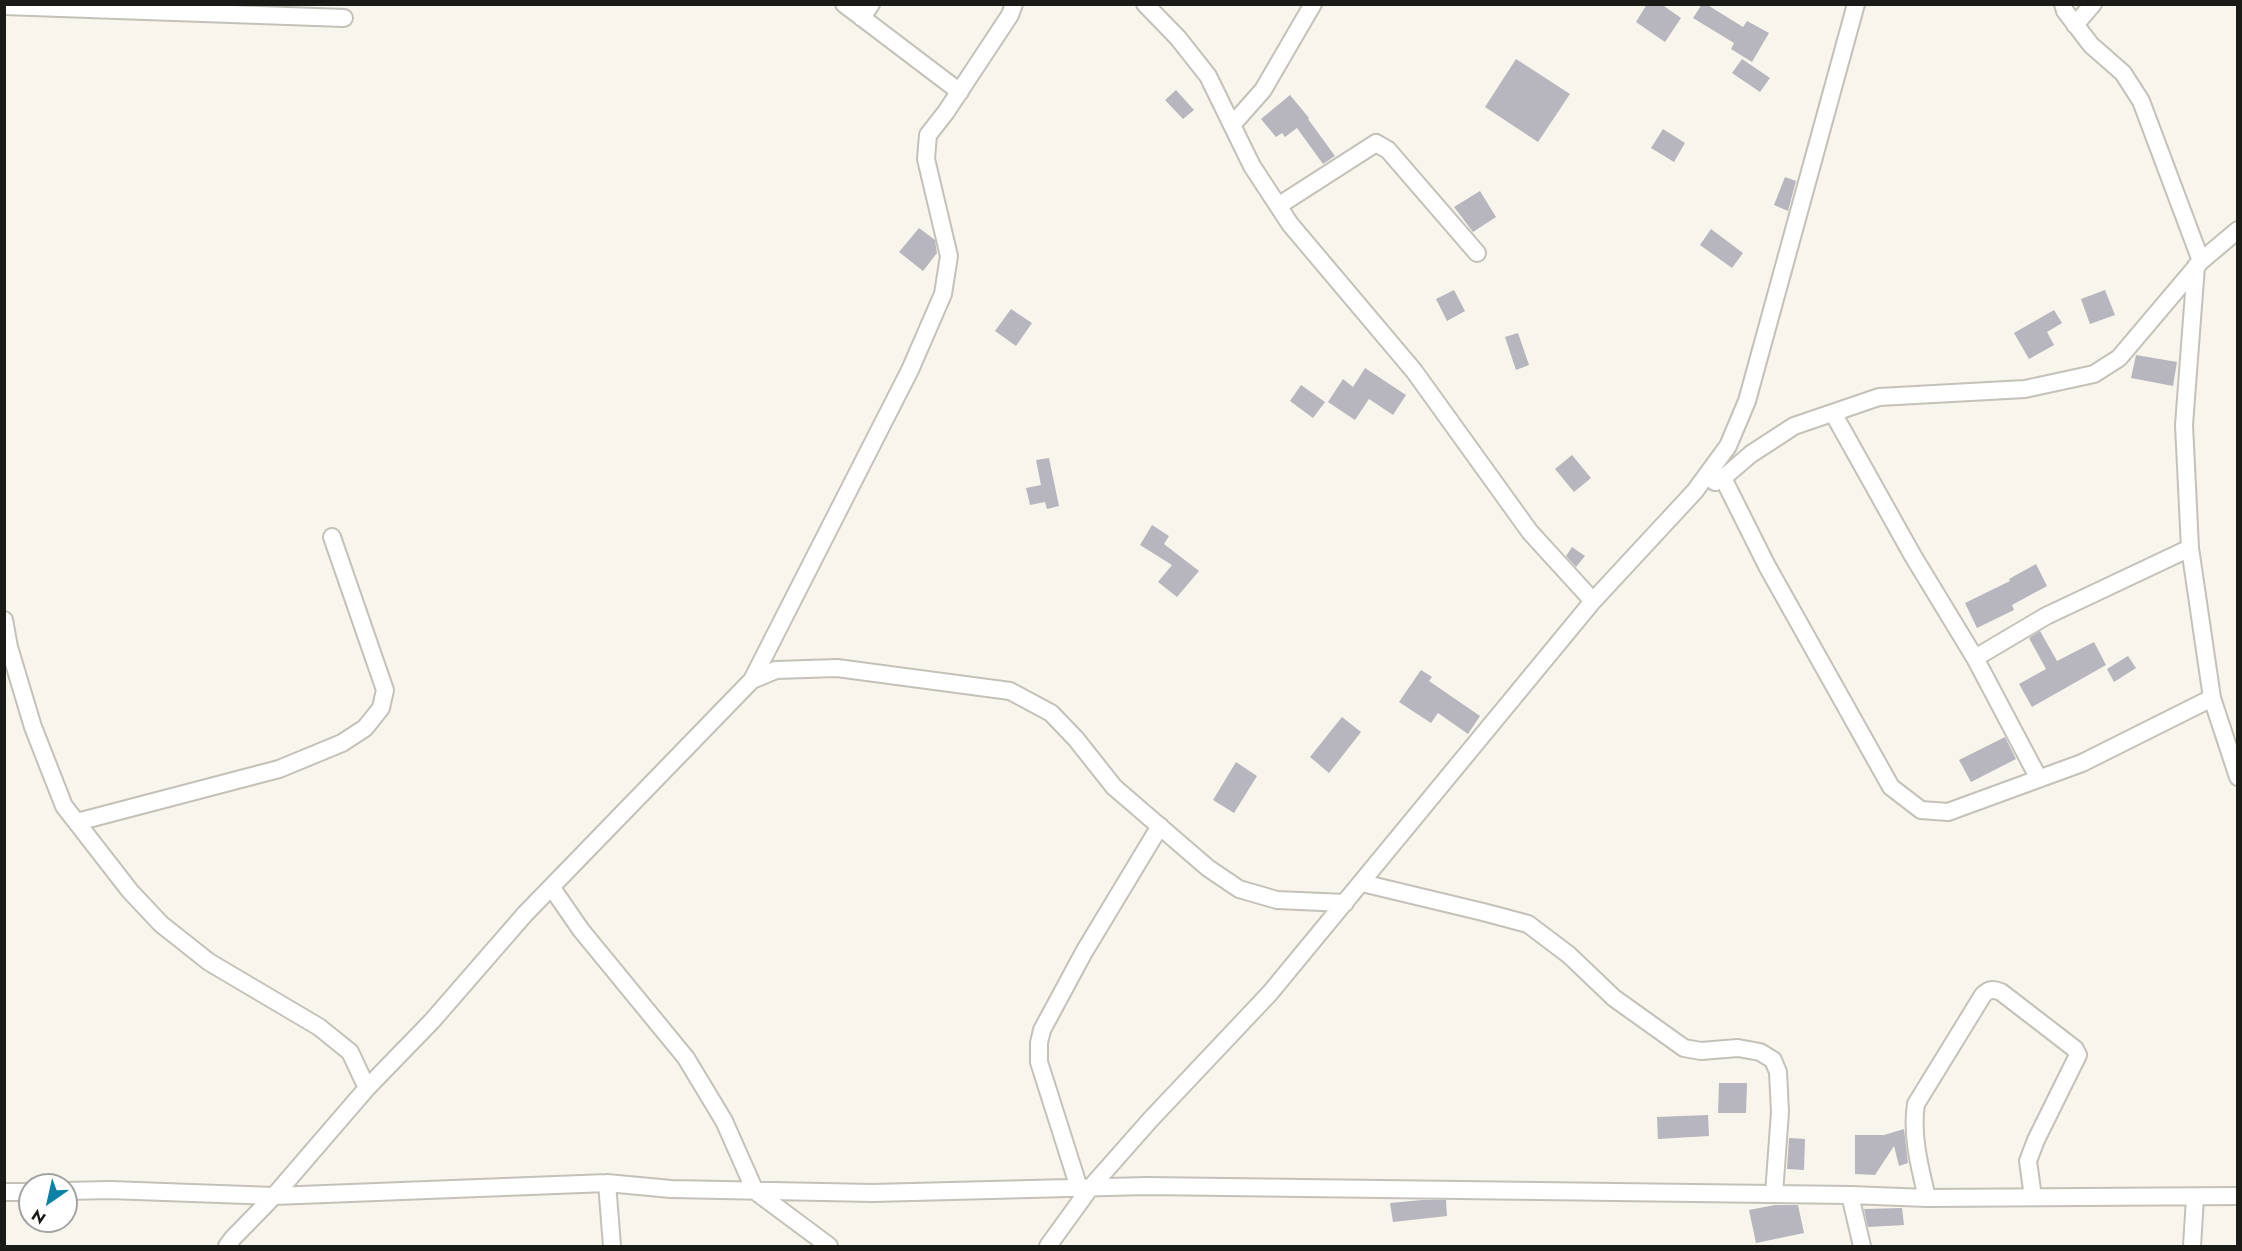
<!DOCTYPE html>
<style>
body{margin:0}
#map{position:relative;width:2242px;height:1251px;overflow:hidden;background:#f7f5ec;font-family:Jost,sans-serif}
canvas{display:block}
.frame{position:absolute;inset:0;border:6px solid #1a1a17;pointer-events:none}
.north{position:absolute;left:18px;top:1173px;width:60px;height:60px;box-sizing:border-box;background:#fff;border:2px solid #a3a3a2;border-radius:50%;rotate:214deg;font-size:16px;font-weight:700;line-height:24px;text-align:center;color:#1a1a17}
.north::after{content:'';display:block;margin:auto;width:21px;height:27px;background:#0982a8;clip-path:polygon(50% 0,100% 100%,50% 72%,0 100%)}
</style>
<div id="map">
<canvas width="2242" height="1251"></canvas>
<div class="frame"></div>
<div class="north">N</div>
</div>
<script>
const ctx = document.querySelector('canvas').getContext('2d');
ctx.lineJoin = 'round';
function fillPath(path, color) {
  ctx.fillStyle = color;
  ctx.fill(path, 'evenodd');
}
function trace(path, color, width, dash) {
  ctx.strokeStyle = color;
  ctx.lineWidth = width;
  ctx.lineCap = dash ? 'butt' : 'round';
  ctx.setLineDash(dash || []);
  ctx.stroke(path);
}
const building = new Path2D(`
 M1647 4H1661L1681 18 1665 42 1636 22Z
 M1702 4H1706L1743 27 1747 21 1769 33 1752 62 1731 49 1734 43 1693 18Z
 M1516 59 1570 94 1538 142 1485 107Z
 M1742 59 1770 78 1760 92 1732 73Z
 M1176 90 1194 110 1183 119 1165 100Z
 M1290 95 1309 118 1308 119 1335 156 1323 164 1297 128 1285 137 1282 133 1276 137 1261 119Z
 M1663 129 1685 143 1674 162 1651 148Z
 M1785 177 1796 181 1788 211 1774 205Z
 M1480 191 1496 217 1473 232 1454 207Z
 M919 228 935 240 937 253 923 271 899 252Z
 M1711 229 1743 253 1732 268 1700 245Z
 M1454 290 1465 311 1447 321 1436 299Z
 M2105 290 2115 315 2090 324 2081 299Z
 M1011 309 1032 323 1016 346 995 331Z
 M2054 310 2062 323 2047 332 2054 345 2029 359 2014 333Z
 M1518 333 1529 365 1516 370 1505 337Z
 M2136 355 2177 362 2173 386 2131 378Z
 M1365 368 1406 395 1393 415 1369 399 1355 420 1328 402 1343 379 1353 387Z
 M1301 385 1325 402 1313 418 1290 401Z
 M1572 455 1591 478 1574 492 1555 469Z
 M1049 458 1059 506 1047 509 1045 502 1030 505 1026 488 1041 485 1036 460Z
 M1152 525 1169 536 1164 544 1199 571 1177 597 1158 582 1172 565 1140 545Z
 M1572 547 1585 556 1576 567 1566 556Z
 M2036 564 2047 586 2012 605 2014 610 1977 628 1965 603 2010 581 2009 579Z
 M2040 631 2057 661 2094 642 2106 665 2032 707 2019 684 2046 669 2029 638Z
 M2128 656 2136 668 2114 682 2107 669Z
 M1421 670 1432 677 1429 681 1480 716 1468 734 1438 713 1431 723 1399 702Z
 M1342 717 1361 732 1329 773 1310 757Z
 M2005 737 2016 759 1971 782 1959 760Z
 M1236 762 1257 776 1234 813 1213 800Z
 M1719 1083H1747L1746 1113H1718Z
 M1708 1115 1709 1136 1658 1139 1657 1117Z
 M1904 1129 1908 1163 1899 1166 1894 1146 1875 1175 1855 1174V1135H1884Z
 M1789 1138 1805 1139 1804 1170 1787 1169Z
 M1422 1200H1446L1447 1216 1393 1222 1390 1203Z
 M1775 1205H1798L1804 1233 1756 1243 1749 1210Z
 M1902 1208 1904 1225 1868 1227 1864 1209Z`);
const minor = new Path2D(`
 M844 4 960 92
 M1145 4 1178 38 1208 76 1252 166 1290 224 1414 371 1530 532 1593 601
 M2063 4 2065 11 2091 45 2123 73 2141 101 2201 261
 M4 6 344 18
 M862 18 871 4
 M2075 25 2093 4
 M1232 125 1263 90 1313 4
 M1278 206 1376 143 1388 150 1477 253
 M2196 266 2184 425 2190 548 2212 698 2238 777
 M1833 413 1913 556 1975 658 2046 616 2190 548
 M1723 478 1767 566 1891 787 1921 810 1948 812 2082 763 2212 698
 M1715 482 1723 478 1751 454 1794 426 1879 397 2025 389 2094 374 2119 358 2201 261 2238 230
 M4 620 9 647 33 727 64 806 130 891 161 924 209 962 319 1027 350 1052 367 1088
 M1975 658 2039 779
 M752 680 776 670 837 668 1010 691 1051 713 1076 739 1114 787 1208 868 1239 889 1277 900 1345 903
 M77 822 279 769 342 743 365 728 381 708 385 690 332 537
 M1362 883 1483 912 1528 924 1569 955 1614 998 1684 1048 1701 1051 1738 1048 1760 1052 1773 1060 1778 1072 1780 1112 1774 1194
 M552 888 581 930 686 1058 724 1121 755 1191 829 1246
 M607 1183 612 1246
 M1079 1188 1039 1062V1043L1042 1030 1084 952 1160 826
 M66 1191 110 1190 274 1196 607 1183 671 1189 873 1193 1147 1186 1850 1195 1927 1198 2238 1196
 M4 1192H30
 M1850 1195 1862 1246
 M1927 1198C1920 1168 1911 1135 1916 1104L1983 995C1989 989 1993 989 2001 992L2075 1049 2078 1055 2036 1140 2028 1161 2033 1197
 M227 1246 233 1238 274 1196 367 1088 432 1021 525 914 752 680 910 370 943 294 949 256 926 159 928 135 946 112 1010 15 1014 4
 M1048 1246 1090 1188 1151 1119 1270 993 1593 601 1695 491 1728 446 1747 401 1856 4
 M2192 1246 2195 1198`);
fillPath(building, '#b7b5bd');
trace(minor, '#c3c1b8', 20);
trace(minor, '#fff', 16);
</script>
